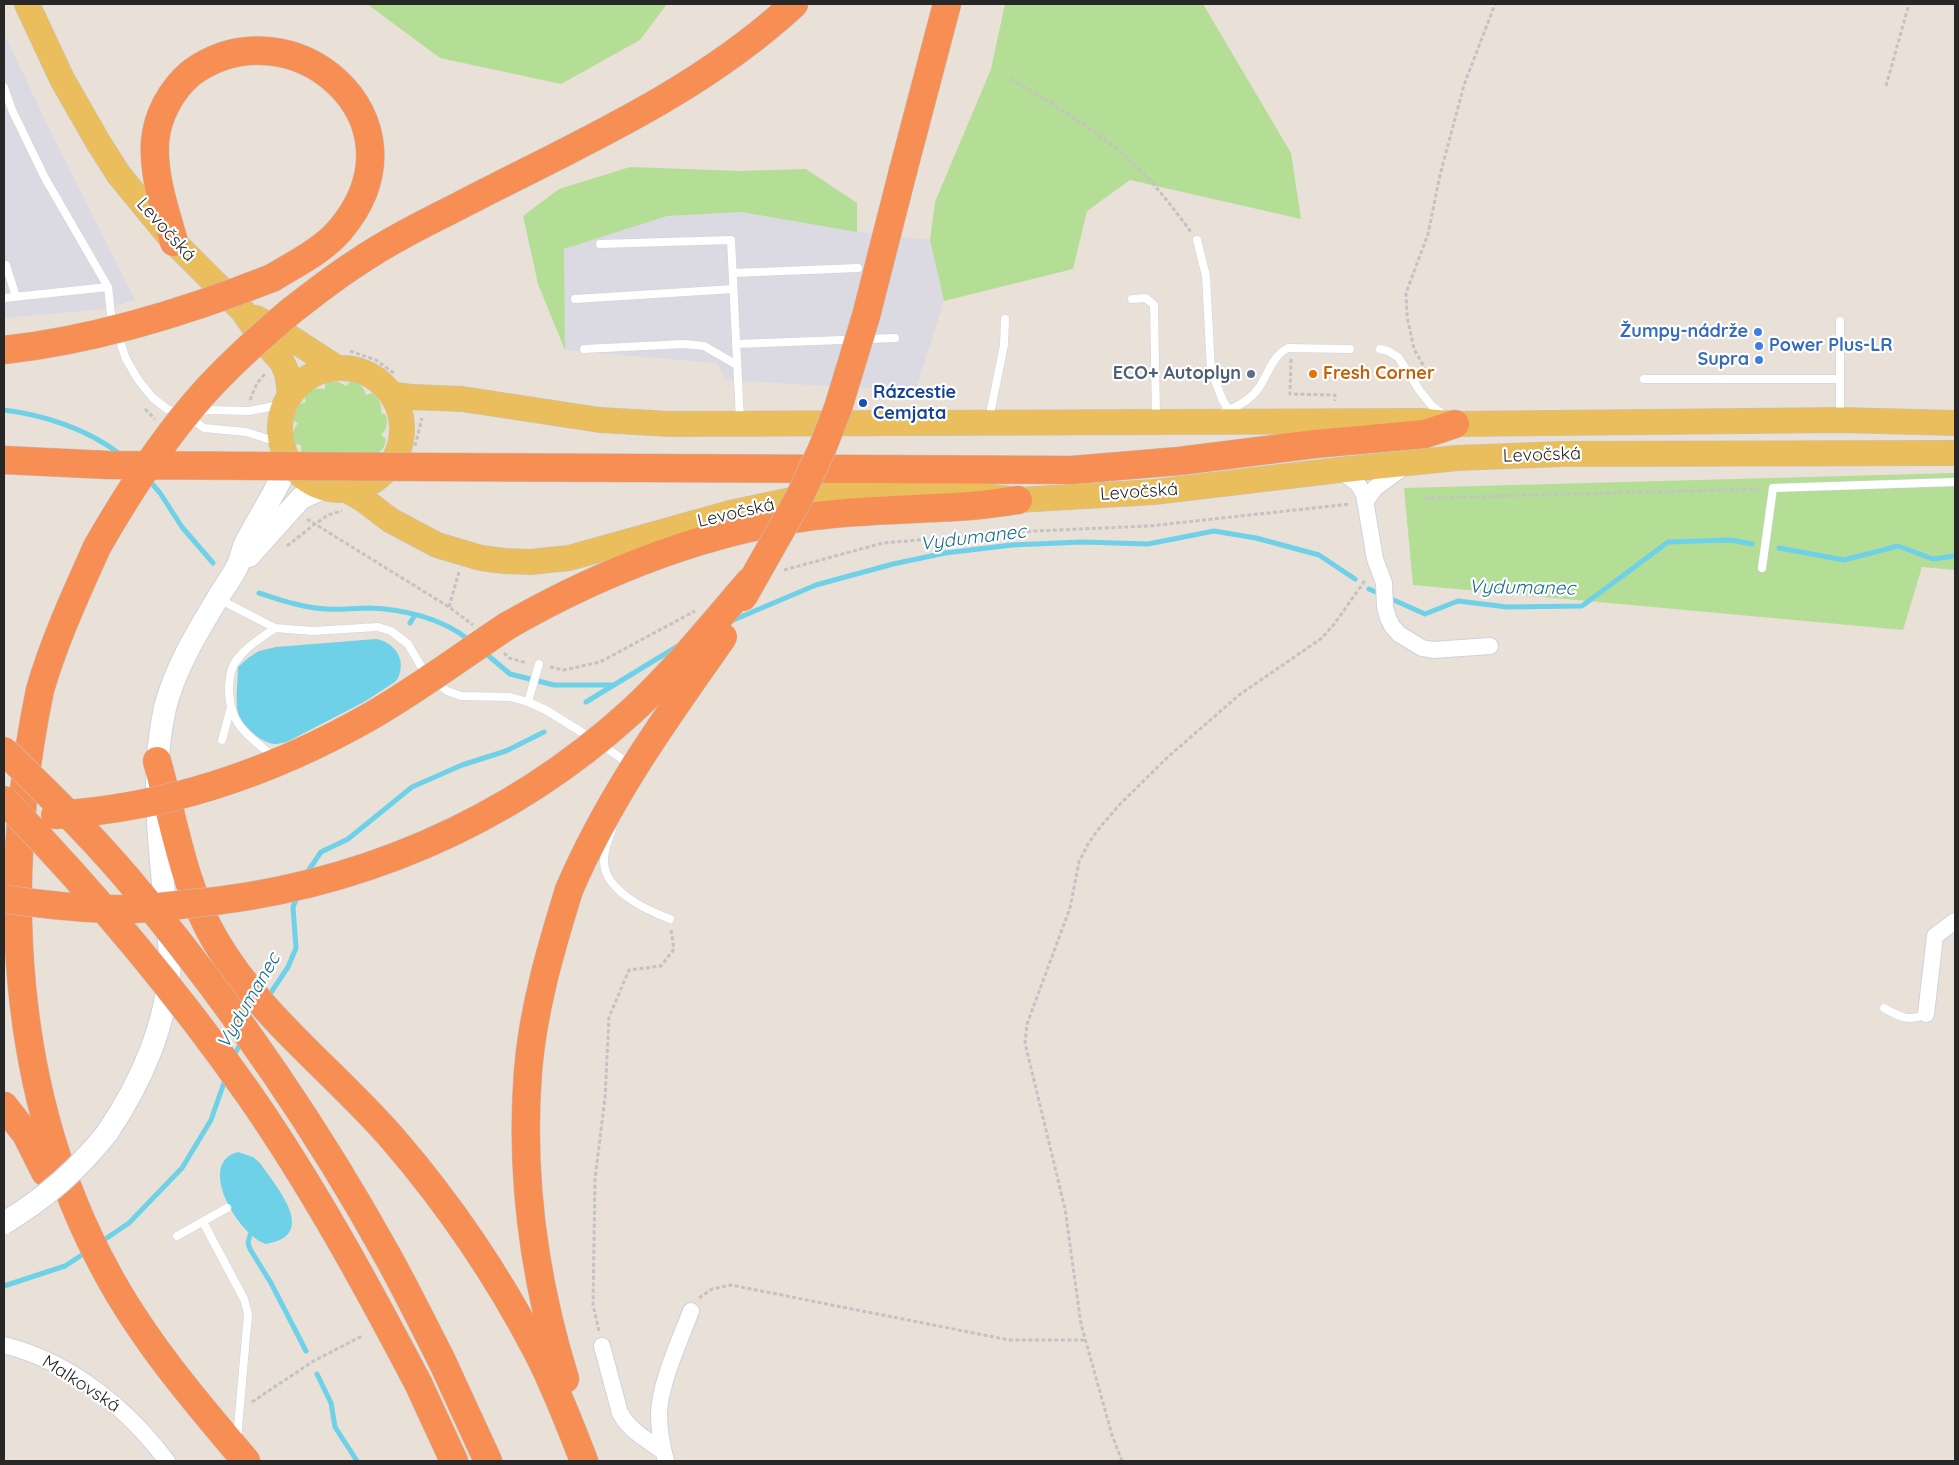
<!DOCTYPE html>
<meta charset="utf-8">
<style>
body{margin:0}
#map{position:relative;width:1959px;height:1465px;overflow:hidden;background:#e9e0d8;font-family:Quicksand,sans-serif}
canvas{display:block}
.frame{position:absolute;inset:0;border:5px solid #272727;pointer-events:none}
</style>
<div id="map">
<canvas width="1959" height="1465"></canvas>
<div class="frame"></div>
</div>
<script>
const ctx = document.querySelector('canvas').getContext('2d');
ctx.lineJoin = 'round';
function fillPath(path, color) {
  ctx.fillStyle = color;
  ctx.fill(path, 'evenodd');
}
function trace(path, color, width, dash) {
  ctx.strokeStyle = color;
  ctx.lineWidth = width;
  ctx.lineCap = dash ? 'butt' : 'round';
  ctx.setLineDash(dash || []);
  ctx.stroke(path);
}
function drawText(font, color, halo, rows, align = 'center') {
  ctx.font = font + ' Quicksand,sans-serif';
  ctx.lineWidth = 4.5;
  ctx.setLineDash([]);
  ctx.textBaseline = 'middle';
  ctx.strokeStyle = halo;
  ctx.fillStyle = color;
  for (const [text, x, y, turn = 0] of rows) {
    ctx.save();
    ctx.translate(x, y);
    ctx.rotate((+turn || 0) * Math.PI / 180);
    ctx.textAlign = isNaN(turn) ? turn : align;
    if (halo) ctx.strokeText(text, 0, 0);
    ctx.fillText(text, 0, 0);
    ctx.restore();
  }
}
const industrial = new Path2D(`
 M4 33 44 118 135 300 103 309 4 318Z
 M741 212 857 232 930 240 944 301 915 391 725 380 717 363 565 350 564 249 667 216Z`);
const green = new Path2D(`
 M367 4H667L640 40 561 84 440 58Z
 M1005 4H1203L1291 153 1301 219 1130 180 1087 211 1073 269 944 301 930 240 935 202 991 69Z
 M630 167 739 171 806 169 857 203V232L741 212 667 216 564 249 565 350 538 284 523 216 559 189Z
 M330 381 339 382 346 386 351 381C359 383 364 387 366 395L372 393C379 398 382 404 381 413L386 415C388 423 387 429 381 435L386 439C385 446 383 450 377 454H301V445L294 444C291 436 293 430 298 423L292 420C293 411 297 404 306 402L304 395C310 389 316 388 325 389V383Z
 M1955 473V570L1922 567 1903 630 1413 585 1404 488Z`);
const water = new Path2D(`
 M376 639C394 642 407 659 398 678 392 690 351 711 338 717 322 725 306 736 290 741 286 742 279 744 275 744 261 743 242 726 238 713 235 701 238 680 238 667L248 658 259 651 276 647Z
 M238 1152 253 1157 260 1163C276 1187 320 1235 266 1244 239 1236 195 1163 238 1152Z`);
const pier = new Path2D(`
 M401 678 393 688 349 715 291 743 279 746 364 702Z`);
const stream = new Path2D(`
 M4 410C44 415 88 429 121 455
 M148 479 160 493 182 527 213 563
 M1779 548 1844 560 1898 546 1933 559 1955 556
 M1369 589 1425 614 1458 601 1507 607 1582 606 1668 542 1731 540 1752 544
 M259 593C281 600 303 608 326 609 340 610 354 608 369 608 403 609 442 618 469 640
 M731 621 816 585 893 564 945 553 1012 545 1082 542 1148 544 1214 531 1256 538 1319 555 1355 579
 M410 623 415 615
 M484 652 510 674 554 685H613
 M586 702 678 646
 M306 874 321 852 348 839 412 787 462 765 506 751 544 732
 M268 997 288 967 296 948 293 907 298 894
 M233 1057 242 1041
 M250 1235 248 1243 250 1249 271 1283 306 1351
 M101 1242 129 1223 182 1168 211 1120 226 1077
 M4 1286 65 1266 88 1251
 M317 1374 331 1403 335 1427 357 1461`);
const path = new Path2D(`
 M1011 79C1049 102 1088 125 1123 154 1149 176 1171 205 1191 232
 M1886 86 1909 4
 M350 351 376 360 395 374
 M1291 359 1290 394 1335 395V401
 M1426 377 1427 372 1414 349 1407 316 1406 293 1428 234 1440 175 1464 85 1495 4
 M250 400 257 383 265 374
 M145 409 155 419
 M415 446 422 418
 M1424 498 1763 489
 M307 519 315 524 328 515 342 511
 M287 546 315 524 449 607 473 625
 M784 570 883 543 1012 532 1149 526 1350 504
 M449 607 459 572
 M504 653 509 658 527 663
 M550 667 564 670 600 662 695 611
 M699 1298 712 1289 731 1285 1009 1340H1086
 M599 1331 593 1305 595 1178 605 1098 609 1017 629 970 661 966 674 949 671 930
 M252 1402 312 1362 362 1336
 M1122 1461 1112 1435 1081 1324 1065 1209 1025 1043 1027 1024 1070 908 1079 862 1088 844 1097 831 1119 805 1169 756 1239 695 1322 638 1335 623 1366 579`);
const service = new Path2D(`
 M4 87 12 110 45 178 108 287 111 314 126 359 139 381 153 398 167 409 180 413
 M1197 240 1206 276 1211 370 1223 401 1229 410
 M600 244 731 240 740 420
 M6 265 16 297
 M733 273 858 268
 M4 298 108 287
 M575 299 733 289
 M1132 299 1146 298 1154 305 1156 415
 M1840 321V418
 M736 344 895 338
 M584 349 684 344 704 346 737 365
 M1380 349 1388 351 1398 357 1420 391 1432 406 1444 415
 M1644 379H1840
 M198 413 209 410 249 411 285 404
 M1222 413C1235 408 1249 401 1258 389 1268 375 1272 356 1288 348L1350 349
 M190 418 204 428 246 432 281 443
 M989 419 1004 345 1005 319
 M1762 568 1773 488 1955 482
 M219 599 275 628 312 631 378 627 391 631 408 644 425 673 447 691 461 696 510 697 528 702 546 710 591 738
 M528 702 539 664
 M222 740 231 707
 M601 744 622 759 628 767
 M268 752C243 732 228 720 229 686 230 675 231 666 239 657 248 645 263 637 275 628
 M612 830C608 840 604 849 604 860 603 890 646 910 670 919
 M1884 1008C1899 1017 1909 1022 1926 1014
 M203 1222 244 1299 248 1314 237 1439
 M177 1236 227 1208`);
const minor = new Path2D(`
 M1339 470 1357 483 1364 494 1375 559 1384 583 1385 607 1388 618 1392 626 1399 634 1422 648 1433 650 1490 646
 M1365 502 1375 488 1405 466
 M1926 1014 1935 936 1955 921
 M4 1345C71 1362 126 1407 167 1461
 M602 1346 620 1413C630 1431 647 1440 663 1451
 M666 1461C662 1446 659 1431 659 1415 659 1385 680 1340 691 1311`);
const secondary = new Path2D(`
 M249 556 301 498 324 488
 M107 1133C141 1083 168 1022 170 961 170 938 166 915 164 893 158 831 151 770 165 708 175 668 198 631 219 596 225 586 232 577 237 567 241 559 242 550 246 542 260 515 277 490 289 462`);
const primary = new Path2D(`
 M27 4 62 79 98 142 119 175 174 242 243 311 262 339 282 362 287 373 290 394
 M256 318 277 329 337 368
 M280 429a61 61 0 1 1 122 0a61 61 0 1 1-122 0Z
 M391 394 412 397 462 399 600 420 670 424 1420 421 1455 424 1841 420 1955 423
 M347 490 364 500 390 520 437 545 481 558 504 561 530 562 569 558 730 513 796 499 821 496 862 493 969 494 1018 500 1154 492 1339 470 1457 458 1562 454 1955 453`);
const motorway = new Path2D(`
 M903 171 947 4
 M174 242C165 209 153 177 155 142 157 116 171 90 191 73 291 0 433 120 340 230 322 251 295 264 272 278
 M291 311C312 295 333 278 355 264 387 242 423 224 457 207 574 146 697 94 794 4
 M426 467 1072 470 1179 461 1315 444 1425 434 1455 424
 M97 547C76 594 54 641 40 690 0 883 10 1093 105 1269 142 1339 195 1401 246 1461
 M507 626C603 571 705 531 815 516 866 509 918 510 969 506 985 505 1002 502 1018 500
 M157 761C174 821 183 885 215 940 260 1017 335 1072 393 1139 450 1205 498 1276 538 1353 556 1388 570 1425 584 1461
 M4 1106 26 1134 45 1172
 M441 1359 488 1461
 M565 1379C534 1279 520 1175 528 1071 533 1009 551 948 569 890
 M418 1383 454 1461`);
const secondaryBridge = new Path2D(`
 M4 1223C44 1199 78 1170 107 1133`);
const motorwayBridge = new Path2D(`
 M4 350C96 340 186 312 272 278
 M4 460 108 465 426 467
 M97 547C126 496 157 448 195 403 224 369 257 340 291 311
 M743 597 799 498 822 449 838 408 866 316 903 171
 M4 751C52 797 100 844 142 896 232 1006 318 1130 387 1255 406 1289 423 1324 441 1359
 M4 800C92 891 175 989 248 1093 312 1185 366 1284 418 1383
 M55 815C168 808 273 772 371 716 418 689 462 656 507 626
 M569 890C608 798 666 718 723 637
 M4 899C40 904 78 909 115 909 139 910 163 907 188 904 354 889 508 824 632 711 675 671 712 625 750 581`);
const markers = [
 [1758,332,5,"#3f7fe0"],
 [1759,346,5,"#3f7fe0"],
 [1759,360,5,"#3f7fe0"],
 [1251,374,5,"#5c6f8a"],
 [1313,374,5,"#e8710a"],
 [863,403,5,"#1a4fb4"]
];
const streetNames = [
 ["Levočská",166,230,48],
 ["Levočská",1542,455,-2],
 ["Levočská",1139,492,-4],
 ["Levočská",736,513,-13],
 ["Malkovská",81,1384,33]
];
const shopNames = [
 ["Žumpy-nádrže",1748,332],
 ["Power Plus-LR",1769,346,"left"],
 ["Supra",1749,360]
];
const serviceNames = [
 ["ECO+ Autoplyn",1241,374]
];
const foodNames = [
 ["Fresh Corner",1323,374]
];
const transitNames = [
 ["Rázcestie",873,393],
 ["Cemjata",873,414]
];
const waterNames = [
 ["Vydumanec",973,538,-7],
 ["Vydumanec",1522,588,1],
 ["Vydumanec",249,1001,-60]
];
fillPath(industrial, '#dbd9e1');
fillPath(green, '#b4de96');
fillPath(water, '#6ed1e8');
fillPath(pier, '#e9e0d8');
trace(stream, '#6ed1e8', 5);
trace(service, '#ced2df', 9);
trace(minor, '#ced2df', 18);
trace(secondary, '#ced2df', 24);
trace(primary, '#c3c3c3', 26);
trace(motorway, '#c3c3c3', 29);
trace(path, '#c3c3c3', 3, [4, 2.5]);
trace(service, '#fff', 8);
trace(minor, '#fff', 16);
trace(secondary, '#fff', 22);
trace(primary, '#eabe5c', 25);
trace(motorway, '#f78f55', 28);
trace(secondaryBridge, '#ced2df', 24, []);
trace(motorwayBridge, '#c3c3c3', 29, []);
trace(secondaryBridge, '#fff', 22);
trace(motorwayBridge, '#f78f55', 28);
for (const [x, y, r, color] of markers) {
  const dot = new Path2D();
  dot.arc(x, y, r, 0, 2 * Math.PI);
  ctx.fillStyle = color;
  ctx.fill(dot);
  trace(dot, '#fff', 2);
}
drawText('18px', '#272727', '#fff', streetNames);
drawText('bold 18px', '#366cbe', '#fff', shopNames, 'right');
drawText('bold 18px', '#4e5e75', '#fff', serviceNames, 'right');
drawText('bold 18px', '#c56008', '#fff', foodNames, 'left');
drawText('bold 18px', '#164399', '#fff', transitNames, 'left');
drawText('italic 19px', '#126d8f', '#fff', waterNames);
</script>
